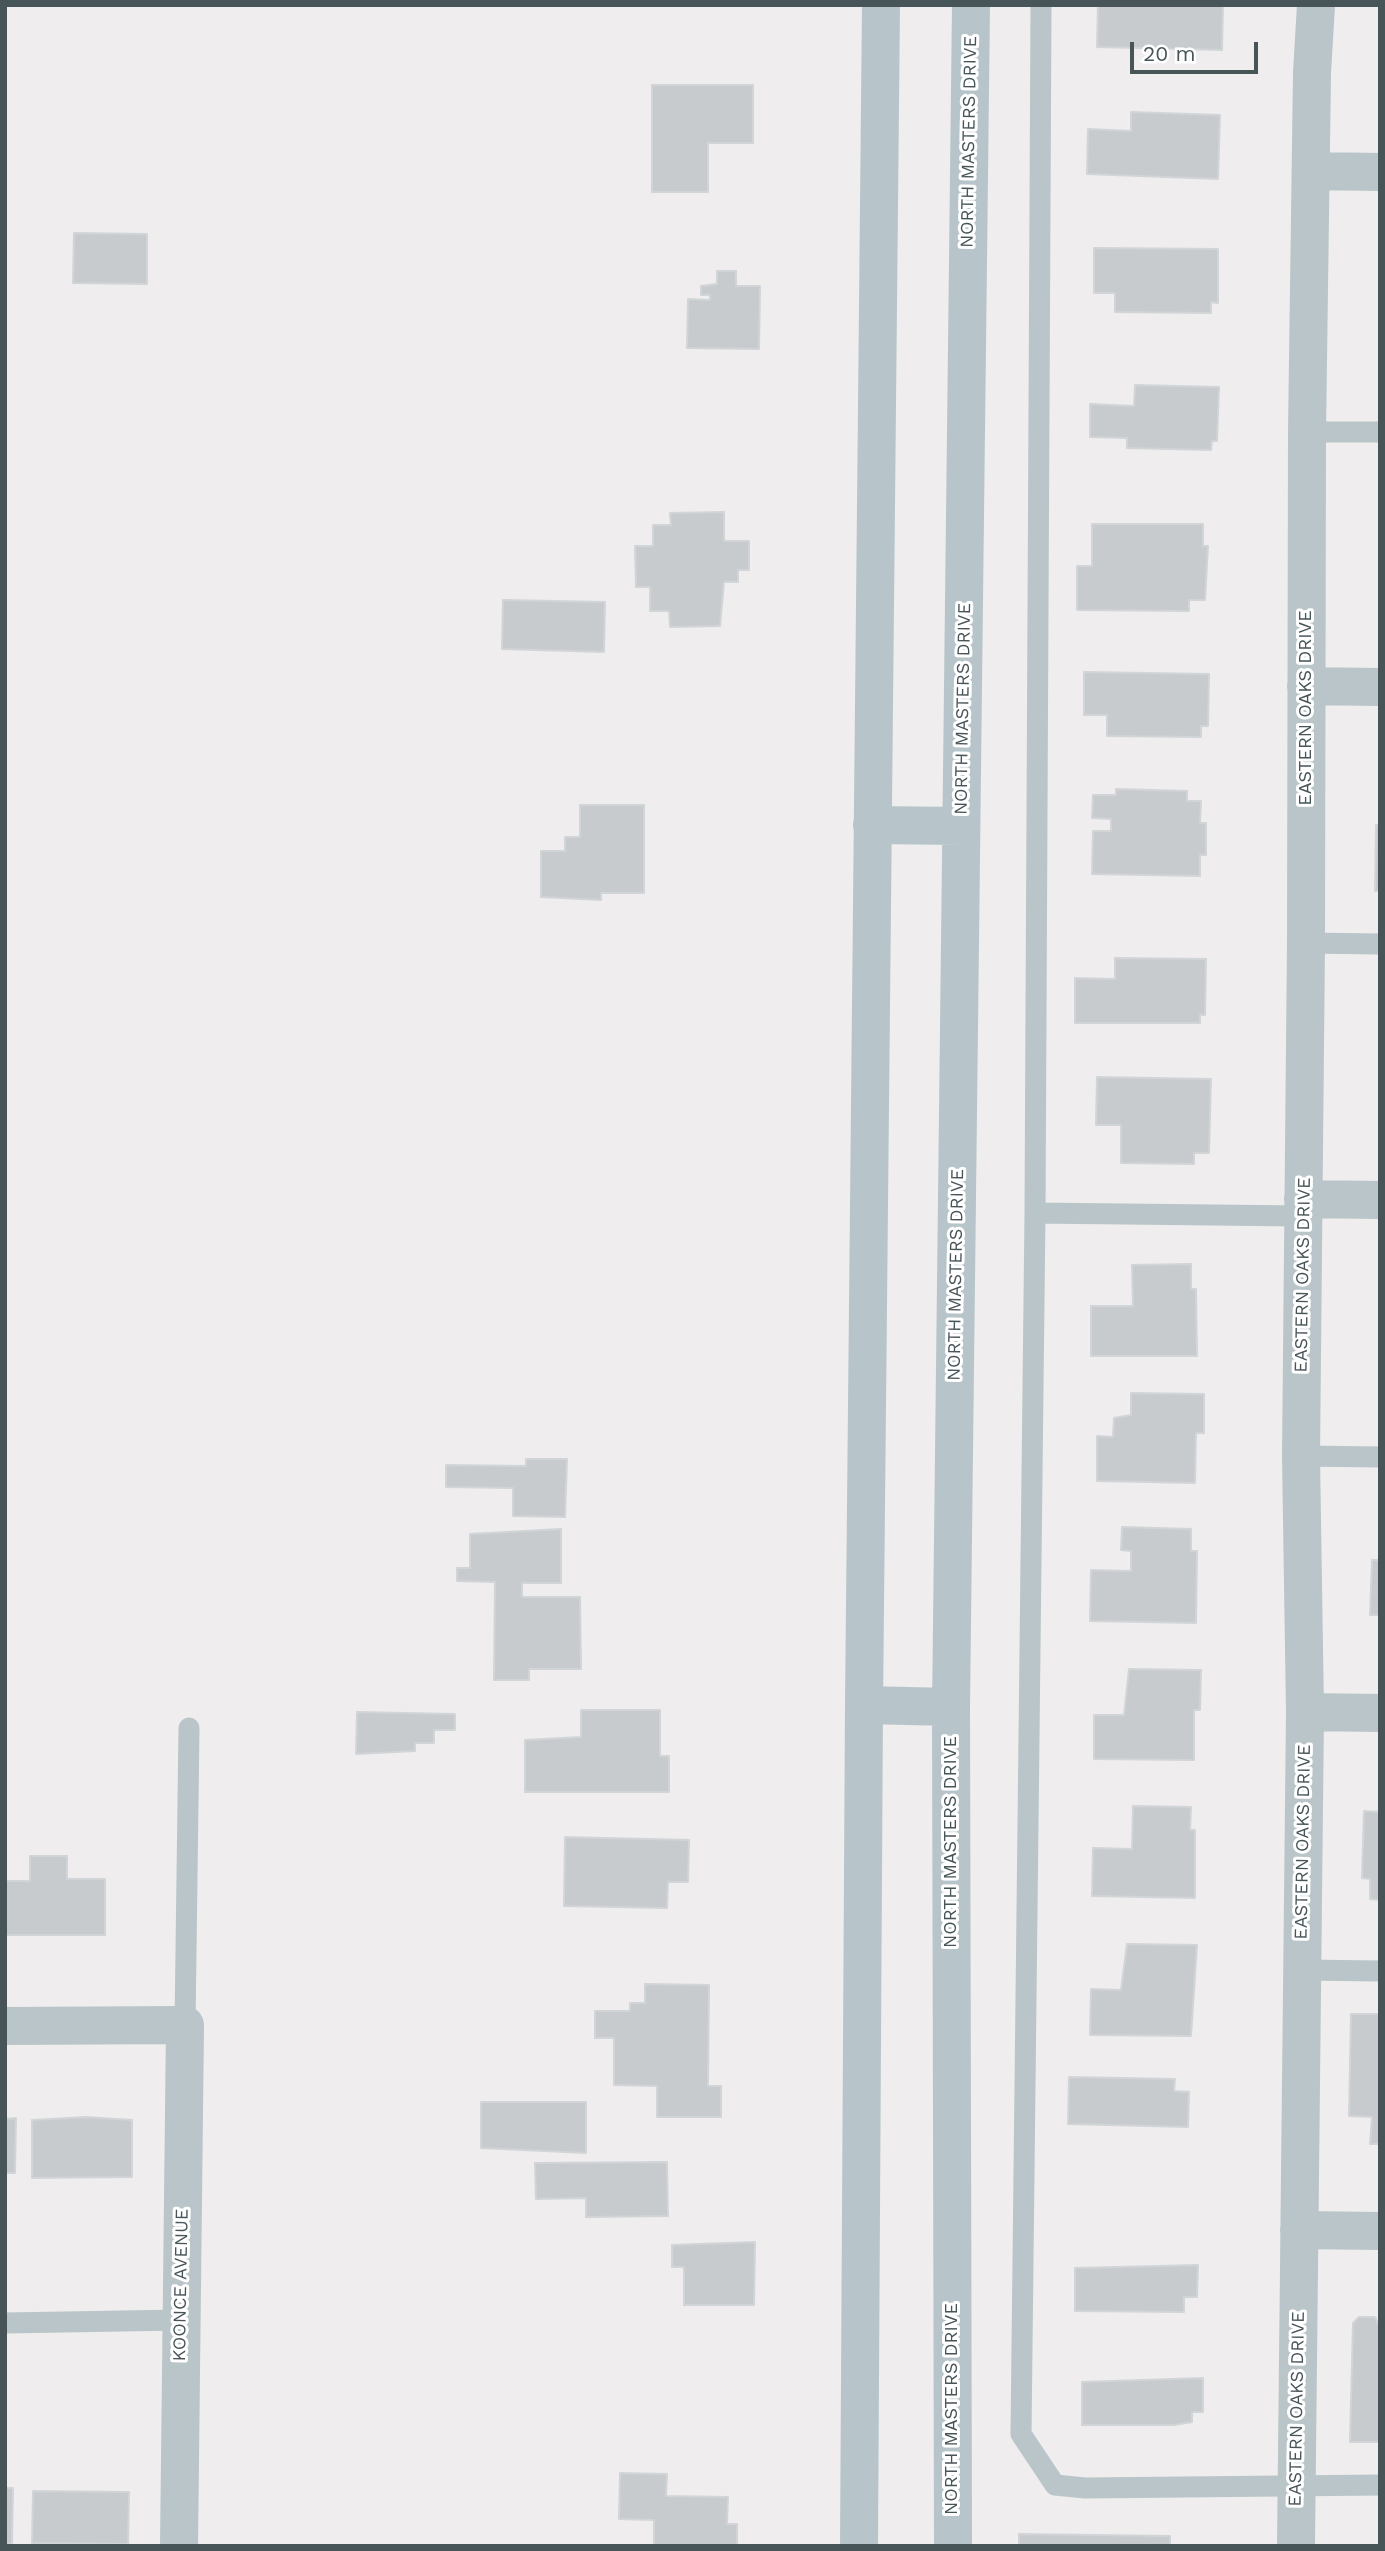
<!DOCTYPE html>
<style>
body{margin:0}
#map{position:relative;width:1385px;height:2551px;overflow:hidden;background:#efeded;font-family:"Work Sans",sans-serif}
canvas{display:block}
.frame{position:absolute;inset:0;border:7px solid #475458;pointer-events:none}
.scale{position:absolute;left:1130px;top:42px;width:128px;height:32px;box-sizing:border-box;border:4px solid #475458;border-top:0;padding-left:9px;font-size:21px;line-height:24px;white-space:nowrap;color:#475458;-webkit-text-stroke:5px #fff;paint-order:stroke}
</style>
<div id="map">
<canvas width="1385" height="2551"></canvas>
<div class="frame"></div>
<div class="scale">20 m</div>
</div>
<script>
const ctx = document.querySelector('canvas').getContext('2d');
ctx.lineJoin = 'round';
function fillPath(path, color) {
  ctx.fillStyle = color;
  ctx.fill(path, 'evenodd');
}
function trace(path, color, width, dash) {
  ctx.strokeStyle = color;
  ctx.lineWidth = width;
  ctx.lineCap = dash ? 'butt' : 'round';
  ctx.setLineDash(dash || []);
  ctx.stroke(path);
}
function drawText(font, color, halo, rows, align = 'center') {
  ctx.font = font + ' "Work Sans",sans-serif';
  ctx.lineWidth = 6;
  ctx.setLineDash([]);
  ctx.textBaseline = 'middle';
  ctx.strokeStyle = halo;
  ctx.fillStyle = color;
  for (const [text, x, y, turn = 0] of rows) {
    ctx.save();
    ctx.translate(x, y);
    ctx.rotate((+turn || 0) * Math.PI / 180);
    ctx.textAlign = isNaN(turn) ? turn : align;
    if (halo) ctx.strokeText(text, 0, 0);
    ctx.fillText(text, 0, 0);
    ctx.restore();
  }
}
const building = new Path2D(`
 M1098 5H1223L1222 50 1097 47Z
 M652 85H753V143H708V192H652Z
 M1131 112 1220 115 1218 179 1087 174 1088 129 1131 131Z
 M74 233 147 234V284L73 283Z
 M1094 248 1218 249V303L1211 302V313L1115 312V293H1094Z
 M717 271H736V286H760L759 349 687 348 688 299 710 300V295H701V286L717 284Z
 M1135 385 1219 387 1217 441H1212L1211 450 1127 448V438L1090 437V404L1134 406Z
 M724 512V541H749V570H738V582H724L720 626 670 627 669 611H650V587H636L635 546H653V525H671L670 513Z
 M1092 524H1203V546H1208L1205 600H1189V611L1077 610V566H1092Z
 M503 600 605 602 604 652 502 649Z
 M1084 672 1209 674 1208 726H1201V737L1107 736V715H1084Z
 M1116 789 1187 791V801H1201L1200 823H1206V855H1200V876L1092 874 1093 831H1111V819L1092 818 1093 795H1116Z
 M580 805H644V893H601V900L541 897V851H565V837H580Z
 M1376 825H1380V891H1375Z
 M1115 958 1206 959 1205 1015H1200V1023H1075V978L1115 979Z
 M1097 1077 1211 1079 1209 1153H1194V1164L1121 1163V1125H1096Z
 M1191 1264V1289H1196L1197 1356H1091V1306H1133L1132 1265Z
 M1131 1393 1204 1394V1433H1196L1195 1483 1097 1481V1436L1113 1437 1114 1418 1131 1415Z
 M526 1459H567L565 1517 513 1516V1488L446 1487V1465L526 1466Z
 M1122 1527 1191 1529V1551H1197L1196 1623 1090 1621 1091 1570 1131 1571V1551L1121 1550Z
 M561 1529V1583H522V1597H580L581 1669H529V1680H494L495 1582 457 1581V1568H470V1534Z
 M1372 1560H1380V1615H1370Z
 M1129 1669 1201 1670 1200 1710H1194V1760L1094 1759V1715H1124Z
 M581 1710H660V1756H669V1792H525V1740L581 1737Z
 M357 1712 455 1714V1730H434V1743H415V1751L356 1754Z
 M1133 1806 1191 1807 1190 1830H1195V1898L1092 1896 1093 1848 1132 1849Z
 M1364 1811 1380 1812V1900L1370 1899V1879L1362 1878Z
 M565 1837 689 1840 688 1882H668L667 1908 564 1906Z
 M30 1856H67V1879H105V1935H5V1881H30Z
 M1127 1944 1197 1945 1191 2036 1090 2035 1091 1989 1121 1990Z
 M645 1984 709 1985 708 2086H721V2117H657V2086L614 2085V2038H595V2011H630V2003H645Z
 M1351 2014H1380V2144H1370L1372 2117 1349 2116Z
 M1069 2077 1175 2079 1174 2091 1189 2092 1188 2127 1068 2124Z
 M481 2102H586V2153L481 2148Z
 M86 2117 132 2120V2177L32 2178V2120Z
 M16 2118 15 2173H5V2119Z
 M667 2162 668 2216 586 2217V2198L536 2199 535 2163Z
 M755 2242 754 2305H684V2267H672V2245Z
 M1198 2265 1197 2297H1184V2312L1075 2311V2268Z
 M1359 2317H1375L1380 2328V2442H1350L1353 2323Z
 M1203 2378V2412H1192V2422L1174 2425H1082V2382Z
 M620 2473 667 2474 666 2496 728 2497 727 2524H737V2546H654V2520L619 2519Z
 M5 2488H13L12 2544H5Z
 M33 2491 129 2492 128 2544 32 2543Z
 M1019 2534 1170 2536V2546H1019Z`);
const lane = new Path2D(`
 M1307 432H1380
 M1306 943 1380 944
 M1035 1213 1041 5
 M1303 1216 1035 1213 1021 2434 1055 2485 1085 2488 1380 2485
 M1301 1456 1380 1457
 M1302 1970 1380 1971
 M185 2025 189 1728
 M5 2323 181 2320`);
const street = new Path2D(`
 M1311 171 1380 172
 M1306 686 1380 687
 M1303 1199 1380 1200
 M1305 1712 1380 1713
 M5 2026 185 2025 179 2546
 M1299 2230 1380 2231
 M1296 2546 1305 1712 1301 1456 1306 943 1307 432 1312 73 1316 5`);
const secondary = new Path2D(`
 M872 825 961 826
 M864 1705 951 1707
 M859 2546 864 1705 881 5
 M953 2546 951 1707 971 5`);
const streetNames = [
 ["NORTH MASTERS DRIVE",969,142,-89],
 ["EASTERN OAKS DRIVE",1306,708,-90],
 ["NORTH MASTERS DRIVE",963,709,-89],
 ["NORTH MASTERS DRIVE",956,1275,-89],
 ["EASTERN OAKS DRIVE",1303,1275,-89],
 ["NORTH MASTERS DRIVE",951,1842,-90],
 ["EASTERN OAKS DRIVE",1303,1842,-89],
 ["KOONCE AVENUE",181,2285,-89],
 ["NORTH MASTERS DRIVE",952,2409,-90],
 ["EASTERN OAKS DRIVE",1297,2409,-89]
];
fillPath(building, '#c7cbce');
trace(building, '#d1d5d8', 2);
trace(lane, '#b9c5c8', 21);
trace(street, '#b9c5c8', 38);
trace(secondary, '#b7c5ca', 38);
drawText('18px', '#475458', '#fff', streetNames);
</script>
